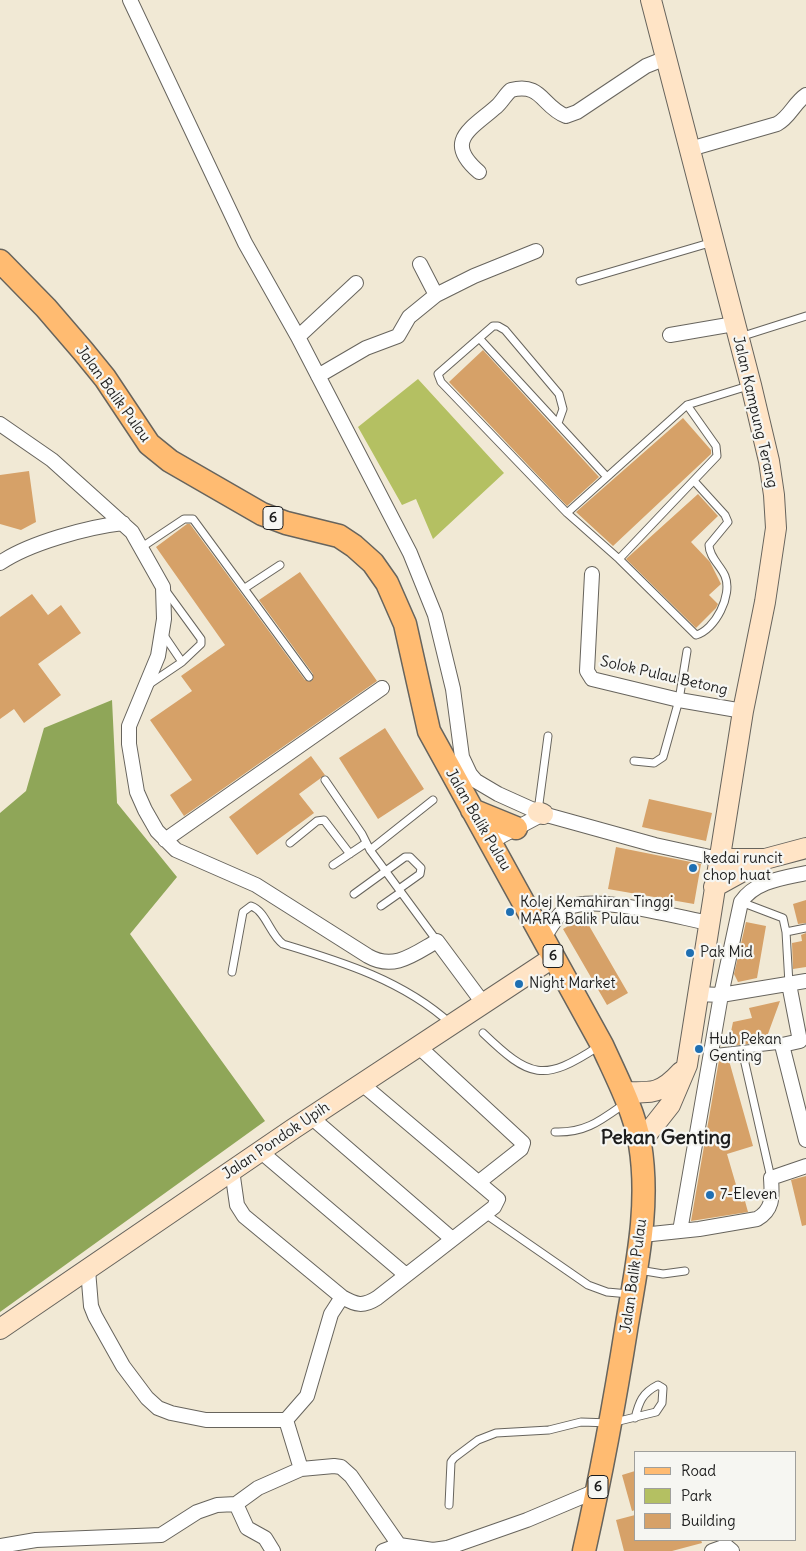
<!DOCTYPE html>
<style>
body{margin:0}
#map{position:relative;width:806px;height:1551px;overflow:hidden;background:#f1e9d5;font-family:Delius,sans-serif}
canvas{display:block}
.legend{position:absolute;left:634px;top:1451px;width:162px;height:90px;box-sizing:border-box;background:#f6f6f2;border:1px solid #9f9f9c;margin:0;padding:6px 9px;list-style:none;font-size:15px;color:#1c1c1c}
.legend li{display:flex;align-items:center;gap:10px;height:25px}
.legend b{width:25px;border:1px solid #9f9f9c}
</style>
<div id="map">
<canvas width="806" height="1551"></canvas>
<ul class="legend">
<li><b style="height:6px;background:#ffbb71"></b>Road</li>
<li><b style="height:14px;background:#b4c062"></b>Park</li>
<li><b style="height:14px;background:#d6a168"></b>Building</li>
</ul>
</div>
<script>
const ctx = document.querySelector('canvas').getContext('2d');
ctx.lineJoin = 'round';
function fillPath(path, color) {
  ctx.fillStyle = color;
  ctx.fill(path, 'evenodd');
}
function trace(path, color, width, dash) {
  ctx.strokeStyle = color;
  ctx.lineWidth = width;
  ctx.lineCap = dash ? 'butt' : 'round';
  ctx.setLineDash(dash || []);
  ctx.stroke(path);
}
function drawText(font, color, halo, rows, align = 'center') {
  ctx.font = font + ' Delius,sans-serif';
  ctx.lineWidth = 4.5;
  ctx.setLineDash([]);
  ctx.textBaseline = 'middle';
  ctx.strokeStyle = halo;
  ctx.fillStyle = color;
  for (const [text, x, y, turn = 0] of rows) {
    ctx.save();
    ctx.translate(x, y);
    ctx.rotate((+turn || 0) * Math.PI / 180);
    ctx.textAlign = isNaN(turn) ? turn : align;
    if (halo) ctx.strokeText(text, 0, 0);
    ctx.fillText(text, 0, 0);
    ctx.restore();
  }
}
const green = new Path2D(`
 M418 379 504 473 433 539 416 499 402 505 358 427Z`);
const forest = new Path2D(`
 M112 700 117 803 177 877 130 934 265 1121 0 1312V813L26 791 44 728Z`);
const building = new Path2D(`
 M483 350 599 477 567 506 449 382Z
 M683 418 711 450V454L613 546 576 512Z
 M29 471 36 522 21 530 0 524V475Z
 M698 494 718 516 691 542 710 562 721 584 709 595 718 604 716 608 696 628 626 559Z
 M187 524H190L305 680 312 681 313 674 259 600 300 572 377 681 184 816 170 795 192 780 150 720 192 691 181 676 225 645 156 547Z
 M32 594 48 615 61 605 81 633 38 664 61 695 24 723 14 709 0 719V617Z
 M385 728 424 789 378 819 339 758Z
 M311 756 325 775 299 794 314 813 257 855 229 817Z
 M649 799 712 813 706 841 642 827Z
 M616 847 701 864 694 904 608 889Z
 M806 900V923L798 924 793 904Z
 M584 917 628 993 607 1005 563 929Z
 M746 922 766 926 757 978 738 982 734 974Z
 M806 933V967L793 969 792 943 802 941 801 935Z
 M780 1001 765 1042 728 1046 733 1022 752 1018 749 1008Z
 M728 1057 753 1146 727 1154 741 1202 745 1201 748 1212 691 1221 719 1060Z
 M806 1176V1225L802 1226 791 1180Z
 M635 1471V1510L632 1511 622 1475Z
 M635 1515V1540H701L702 1543 672 1551H624L616 1520Z`);
const lane = new Path2D(`
 M580 281 713 242
 M740 337 806 316
 M479 338 607 477
 M558 423 563 409 559 394 505 330 498 326H493L438 374 441 382 567 513 619 559 696 635C715 630 733 595 725 576 721 566 709 557 709 545L728 522 725 515 695 482
 M567 513 687 405 748 386
 M142 547 184 519H193L309 677
 M619 559 717 456 716 446 687 405
 M245 588 280 565
 M163 634 182 662
 M148 685 182 662 201 644V639L166 591
 M634 761 654 763 663 757 679 700 687 651
 M325 780 362 834 370 850 437 941
 M538 811 548 736
 M290 843 317 821 324 820 350 854
 M370 850 433 800
 M333 865 366 843
 M354 894 405 857H410L421 868 420 874 399 889
 M741 902 783 918 786 932 789 984
 M381 906 401 892
 M786 932 806 928
 M232 972 243 912 251 906C266 911 270 935 283 944 343 962 404 981 451 1024
 M483 1033C530 1078 543 1083 599 1046
 M742 1050 771 1178
 M711 1053 782 1045
 M555 1132C585 1133 600 1121 624 1104
 M484 1213 588 1285 607 1292 629 1294
 M639 1270 663 1274 685 1271
 M449 1505 451 1462 454 1458 478 1440 496 1433 549 1430 581 1422 611 1423 656 1412 662 1403 663 1388 658 1385C642 1393 639 1402 635 1418`);
const street = new Path2D(`
 M130 0 245 243 298 337 410 553 435 615 453 689 462 757 470 774 476 781 498 794 538 812
 M690 149 777 124C790 117 794 103 806 95
 M479 172C443 141 471 129 496 107 502 102 505 95 511 90 542 82 542 107 566 116L577 112 646 66 666 58
 M420 264 436 295
 M670 335 734 324
 M298 337 356 283
 M318 376 366 348 398 336 409 317 436 295 474 276 536 251
 M0 424 52 460 132 532 163 587 164 619 158 656 129 726V744L137 792 145 810 157 831 176 850 256 885 368 956C394 971 414 954 437 941L483 1003
 M0 563C29 543 88 527 123 523
 M592 574 587 671 592 679 679 700 743 711
 M165 840 382 688
 M490 842 543 814 655 845 719 859
 M544 938C550 928 557 914 568 908 595 894 677 917 709 923
 M789 984 800 1041 782 1045 806 1140
 M697 994 721 995 806 981
 M418 1046 523 1143 521 1149 479 1182
 M311 1117 451 1238
 M260 1151 406 1275
 M232 1170 237 1205 244 1216 342 1297C356 1305 363 1307 377 1298L494 1207 498 1199 362 1084
 M680 1231 721 995 741 902C755 881 783 878 806 873
 M642 1235 699 1229 757 1219C774 1209 772 1196 771 1178L806 1166
 M88 1270 91 1306 95 1316 123 1366 147 1398 158 1408 171 1413 206 1420H286L301 1469
 M286 1420 307 1396 331 1314 342 1297
 M236 1504 247 1528 265 1538 273 1551
 M0 1546 36 1540 161 1535 197 1512 217 1505 236 1504 258 1488 301 1469 334 1466 341 1467 351 1476 399 1545
 M383 1551 399 1545 433 1550 447 1548 527 1520 598 1490
 M712 1551 726 1546 732 1551`);
const secondary = new Path2D(`
 M538 812 543 814
 M719 859H765L806 848
 M714 887 761 861
 M623 1092C652 1093 661 1094 681 1072
 M640 1143 670 1105 687 1065 743 711 765 602 776 528 774 495 769 461 751 385 651 0
 M0 1329 293 1129 554 957`);
const primary = new Path2D(`
 M0 261 46 308 83 351 105 378 149 444 170 461 262 514 286 523 339 536 354 546 373 563 387 583 405 624 429 731 602 1045C616 1076 634 1110 640 1144 650 1205 637 1264 627 1324 615 1400 601 1476 584 1551
 M472 810 516 828`);
const markers = [
 [693,868,5,"#1f6fb2"],
 [510,912,5,"#1f6fb2"],
 [690,953,5,"#1f6fb2"],
 [519,984,5,"#1f6fb2"],
 [699,1049,5,"#1f6fb2"],
 [710,1195,5,"#1f6fb2"]
];
const shields = [
 [273,518,20],
 [553,956,20],
 [598,1487,20]
];
const shieldNames = [
 ["6",273,518],
 ["6",553,956],
 ["6",598,1487]
];
const streetNames = [
 ["Jalan Balik Pulau",113,394,54],
 ["Jalan Kampung Terang",755,412,77],
 ["Solok Pulau Betong",664,676,13],
 ["Jalan Balik Pulau",478,820,60],
 ["Jalan Pondok Upih",276,1141,-34],
 ["Jalan Balik Pulau",634,1276,-82]
];
const poiNames = [
 ["kedai runcit",703,859],
 ["chop huat",703,876],
 ["Kolej Kemahiran Tinggi",520,903],
 ["MARA Balik Pulau",520,920],
 ["Pak Mid",700,953],
 ["Night Market",529,984],
 ["Hub Pekan",709,1040],
 ["Genting",709,1057],
 ["7-Eleven",720,1195]
];
const districtNames = [
 ["Pekan Genting",666,1138]
];
fillPath(green, '#b4c062');
fillPath(forest, '#8fa658');
fillPath(building, '#d6a168');
trace(lane, '#67645d', 9);
trace(street, '#67645d', 16);
trace(secondary, '#67645d', 22);
trace(primary, '#67645d', 25);
trace(lane, '#fff', 7);
trace(street, '#fff', 14);
trace(secondary, '#ffe4c6', 20);
trace(primary, '#ffbb71', 22);
for (const [x, y, r, color] of markers) {
  const dot = new Path2D();
  dot.arc(x, y, r, 0, 2 * Math.PI);
  ctx.fillStyle = color;
  ctx.fill(dot);
  trace(dot, '#f6f6f2', 2);
}
for (const [x, y, w] of shields) {
  const box = new Path2D();
  box.roundRect(x - w / 2, y - 11.5, w, 23, 4);
  ctx.fillStyle = '#f6f6f2';
  ctx.fill(box);
  trace(box, '#1c1c1c', 1);
}
drawText('bold 14px', '#1c1c1c', null, shieldNames);
drawText('15px', '#1c1c1c', '#f6f6f2', streetNames);
drawText('15px', '#1c1c1c', '#f6f6f2', poiNames, 'left');
drawText('bold 20px', '#1c1c1c', '#f6f6f2', districtNames);
</script>
